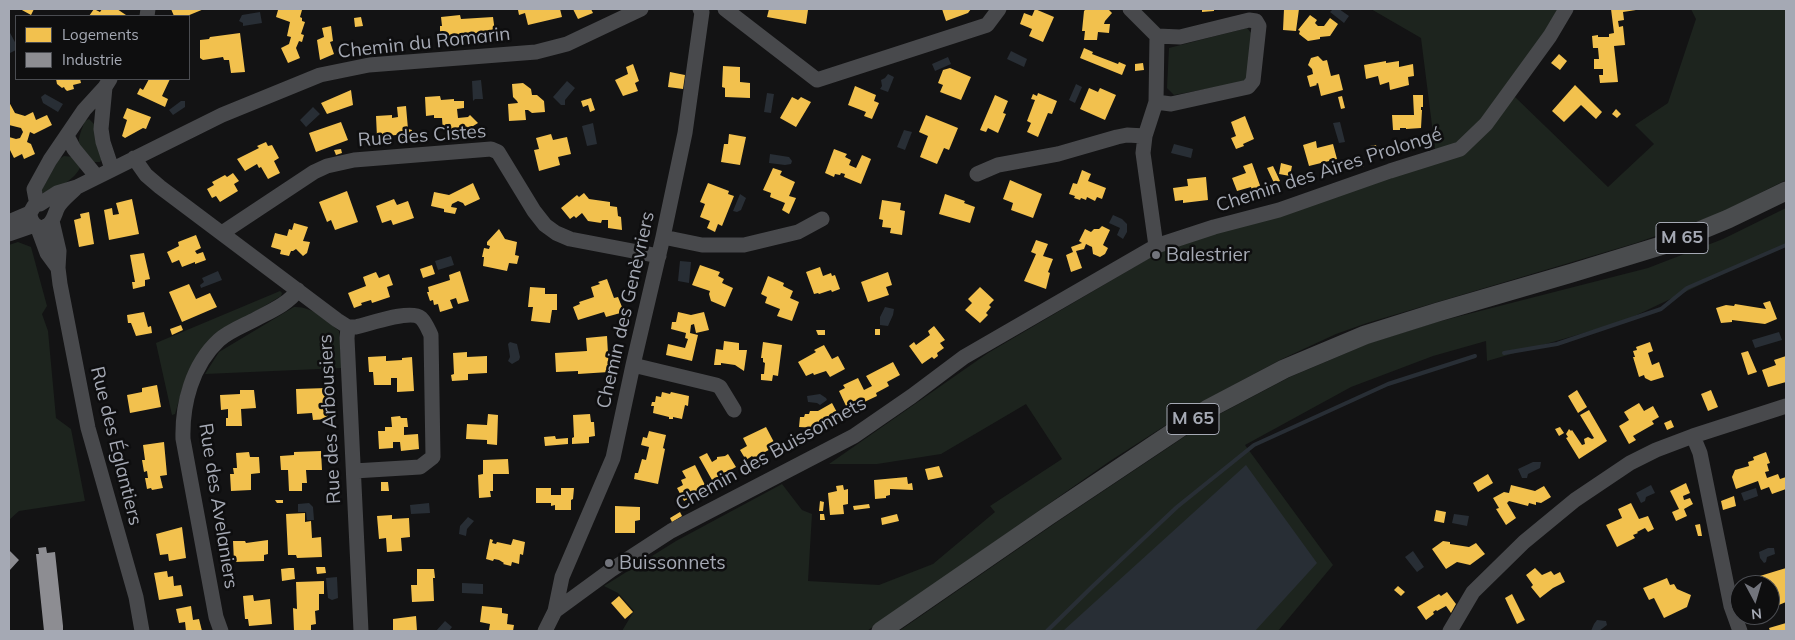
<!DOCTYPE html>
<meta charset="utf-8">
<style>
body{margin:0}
#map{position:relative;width:1795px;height:640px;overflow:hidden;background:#131314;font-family:Mulish,sans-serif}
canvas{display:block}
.frame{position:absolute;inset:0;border:10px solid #a5a9b4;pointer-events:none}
.legend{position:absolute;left:15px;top:15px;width:175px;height:65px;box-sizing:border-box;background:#0e0e0f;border:1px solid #4a4c51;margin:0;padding:6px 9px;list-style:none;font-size:15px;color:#a5a9b4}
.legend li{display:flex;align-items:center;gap:10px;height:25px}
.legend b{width:25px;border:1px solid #4a4c51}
.north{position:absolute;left:1730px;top:575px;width:50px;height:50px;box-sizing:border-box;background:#0e0e0f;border:1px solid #4a4c51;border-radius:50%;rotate:174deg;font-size:14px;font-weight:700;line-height:20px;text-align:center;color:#a5a9b4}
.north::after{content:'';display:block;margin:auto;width:18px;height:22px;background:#72747c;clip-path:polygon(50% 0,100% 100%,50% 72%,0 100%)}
</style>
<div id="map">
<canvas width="1795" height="640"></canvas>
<div class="frame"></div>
<ul class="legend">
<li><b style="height:14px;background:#f2c14e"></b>Logements</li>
<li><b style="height:14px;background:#8d8d92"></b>Industrie</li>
</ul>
<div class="north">N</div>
</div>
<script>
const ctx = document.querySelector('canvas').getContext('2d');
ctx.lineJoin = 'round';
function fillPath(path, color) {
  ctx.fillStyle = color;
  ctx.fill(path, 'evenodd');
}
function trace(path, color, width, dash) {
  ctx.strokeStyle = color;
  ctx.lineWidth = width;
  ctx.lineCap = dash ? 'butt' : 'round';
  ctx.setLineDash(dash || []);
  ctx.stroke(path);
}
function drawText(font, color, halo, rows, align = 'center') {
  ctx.font = font + ' Mulish,sans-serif';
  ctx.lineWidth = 5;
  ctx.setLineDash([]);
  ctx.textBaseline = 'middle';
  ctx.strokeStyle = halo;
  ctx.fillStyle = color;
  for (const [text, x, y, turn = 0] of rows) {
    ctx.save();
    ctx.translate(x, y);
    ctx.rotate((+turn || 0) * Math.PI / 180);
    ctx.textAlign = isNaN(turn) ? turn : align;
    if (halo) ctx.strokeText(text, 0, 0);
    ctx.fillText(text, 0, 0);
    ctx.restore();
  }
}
const green = new Path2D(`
 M1371 9H1566L1486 124 1436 157 1421 38Z
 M1691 9H1786V180L1718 214 1636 243 1367 323 1336 334 1282 359 1205 400 1110 461 867 631H622L634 611 618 593 604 586 676 541 782 484 802 510 812 514 808 581 879 585 933 564 995 512 990 506 1062 459 1026 404 941 454 877 464H829L988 353 1165 249 1464 151 1515 97 1608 187 1654 144 1635 125 1668 103 1696 19Z
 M1247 28 1252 34 1248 76 1243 82 1174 95 1167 88 1169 48Z
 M89 119 94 124 103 157 100 162H94C77 144 75 145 85 121Z
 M64 156 74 157 81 166C74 181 59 187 44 194L41 191 59 159Z
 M1786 208V244L1622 322 1487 361 1486 341 1433 356 1351 387 1245 445 1333 565 1278 631H899L1057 522 1214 417 1290 377 1370 343 1437 322 1648 268 1723 239Z
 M18 242 31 247 47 306 42 314 48 331 56 418 71 429 85 501 19 511 9 520V245Z
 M280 291 282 293 281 296 213 337 184 383 175 414 172 415 156 343Z
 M294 307C311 306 326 319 339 331L342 368 205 374 219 352Z`);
const water = new Path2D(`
 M1333 9H1339L1349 16 1344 23 1330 12Z
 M260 12 262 23 243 26V23L239 21 242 15Z
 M9 31 16 44V50L10 53Z
 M1011 51 1027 59 1024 67 1007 59Z
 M948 57 951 64 935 71 932 64Z
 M888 74 894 77 888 92 880 89 882 86 881 80 885 78Z
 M481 80 483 99H475L473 101 472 81Z
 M567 81 575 88 565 100V105H561L553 97Z
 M1076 84 1082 87 1075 103 1069 100Z
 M767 93 774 94 771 113 764 112Z
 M45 94 63 104 58 112 43 103 41 97Z
 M181 101H185V107L173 115 169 110Z
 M313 107 320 114 306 127 300 120Z
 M1340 122 1345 142 1339 143 1333 123Z
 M593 123 597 144 587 146 582 126Z
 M904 130 912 132 905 150 897 147Z
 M1174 144 1193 149 1191 158 1171 153Z
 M770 154 789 157 792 161 791 164 785 165 769 163Z
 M740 194 746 198 741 210 737 212 733 211Z
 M1113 215 1122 219 1127 224V232L1123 239 1117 235 1120 228 1109 223Z
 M451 256 454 265 438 270 435 261Z
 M680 261 691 262 689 283 678 281Z
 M218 271 222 280 201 288 200 285 204 282 202 278Z
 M885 307 894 309 893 315 888 326 880 325V317Z
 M1779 332 1782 340 1755 348 1752 340Z
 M510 342 517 344 520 357 519 360 512 364 508 361 510 357 508 344Z
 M820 394 826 398 827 400 820 405 817 403 808 402 807 396Z
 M1533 462H1541L1540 468 1528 474 1527 478H1522L1518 469Z
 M1246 465 1317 563 1255 631H1063Z
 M1651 485 1655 493 1646 497 1645 501 1641 503 1636 493Z
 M1756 488 1758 496 1744 501 1741 493Z
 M309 503 313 507 314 520H307L306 512H298V504Z
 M429 503 430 513 411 514 410 505Z
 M1454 514 1469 516 1467 526 1452 523Z
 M468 517 474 521 467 529 466 536 459 534 460 526Z
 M1768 548H1774L1775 554 1767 557 1766 562 1764 563 1760 558 1759 552Z
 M1413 551 1424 567 1417 572 1405 557Z
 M337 577 338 598 332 600 328 598 326 578Z
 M462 583 483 584V594L462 593Z
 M1597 620 1606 621 1607 625 1599 631H1591L1594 624Z
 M445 621 452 627 449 631H436Z`);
const homes = new Path2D(`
 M20 9H34L31 15Z
 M94 9 100 12 102 9H117L126 15 125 16H89Z
 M171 9H204L187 16H174Z
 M274 9 302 10 300 17 302 18V21L305 22 301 34 304 35 302 42 299 41 296 48 300 58 288 63 281 48 289 44 291 37 287 36 290 22 276 17 278 10Z
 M522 9H560L562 17 528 25 525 13 519 15 518 10Z
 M573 9H591L593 13 578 19Z
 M769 9 808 10 806 24 767 17Z
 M942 9H971L968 13 946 21Z
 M1035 9 1054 17 1043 42 1029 36 1032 29 1020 24 1024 13 1032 16Z
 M1086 9H1108L1112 13 1105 21 1104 24H1110L1109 33 1098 32 1097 40H1084L1085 31H1082L1084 11Z
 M1202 9H1214V11L1202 12Z
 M1284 9H1299L1296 31 1283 30Z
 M1611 9H1636V10L1623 12 1624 20 1618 21 1619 27 1623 26 1625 45 1614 46 1618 82 1600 83 1599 75H1603V69H1594V59H1599L1598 48H1593L1592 36 1598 35V37H1609V34L1614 33Z
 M460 15 461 19 493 17 495 32 484 33V37H480L479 33 440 37V26H442L441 17Z
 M1310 15 1317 20 1315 23 1318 26H1324L1330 18 1338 24 1330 36 1320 37V39L1308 41 1299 34 1300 31 1298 30Z
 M361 17 363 26 355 27 354 18Z
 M331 26 333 41 330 42 334 54 320 60 317 40 324 37 322 28Z
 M240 33 245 72 231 73 229 60H224L223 57 203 60 200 58V40L209 39 210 37Z
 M1084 48 1093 52 1092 54 1118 64 1119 62 1126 65 1122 75 1080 58Z
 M1559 54 1567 61 1560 70 1551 63Z
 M1318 56 1323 61 1327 60 1331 76 1339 74 1343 90 1321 96 1318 83 1316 84 1317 85 1310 87 1307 76 1313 74 1312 69 1308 65 1311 58Z
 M1386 61V63L1399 61V67L1413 64 1414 76 1408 77 1409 85 1390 90 1389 82 1380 85 1378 76 1366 79 1364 65Z
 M1143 63 1144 70 1135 71V64Z
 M633 64 639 81 635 83 638 91 623 96 615 80 628 74 626 67Z
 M723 66 740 67V82L750 83V98L725 97V88L722 87Z
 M950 68 971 77 961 100 940 92 943 85 938 83 943 70Z
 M670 72 685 75 683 89 668 87Z
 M56 79H80L81 83 73 85 74 89 67 91 65 89 64 87 62 88 57 84Z
 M149 79H170L162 96 168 99 165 107 137 94 140 88 143 90Z
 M523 83 531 89 532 95H537L544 101 545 112 532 113 528 110H525L526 120 509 121 508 104 518 103 517 101 513 97 512 84Z
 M1575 85 1602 112 1596 119 1581 105 1564 122 1552 111Z
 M855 86 876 95 874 101 879 103 872 119 864 116 866 112 848 105Z
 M1089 88 1098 92 1100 88 1116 95 1105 120 1080 109Z
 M351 90 353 105 327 114 321 103Z
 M1038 93 1057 101 1052 114 1048 113 1038 137 1027 132 1031 123 1027 121 1035 100 1031 99 1033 94 1037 96Z
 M995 95 1008 101 1003 113 1006 114 998 133 988 128 986 132 980 130Z
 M1413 95H1423V107H1421V110H1422L1421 128 1406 129V128H1400V130H1393L1392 115H1414Z
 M440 96 441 100 454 99V101H464V108L457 109 458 118 468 117 470 115 478 123 465 131 443 132 442 118H434V115L426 116 425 97Z
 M1342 96 1345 108 1341 109 1338 97Z
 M792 97 798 100 801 97 811 102 796 127 780 118Z
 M591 98 595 110 590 112 588 105 583 107 581 101Z
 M9 102 15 113 25 116 33 112 36 120 47 115 52 125 34 134 30 132 27 142 31 144 35 154 24 159 22 154 14 158 9 148V137L16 139 20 138 23 132 21 128 9 125Z
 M406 106 408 129 412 130V137L397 138 396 135 377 137 376 116 392 115V118L398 117 397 107Z
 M127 108 151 117 146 129 143 128 125 138 122 136 127 120 123 118Z
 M1616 109 1621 114 1617 118 1612 114Z
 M926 115 958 128 949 150 944 148 937 164 920 157 928 136 919 132Z
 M1245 116 1254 139 1243 144 1244 146 1236 149 1231 138 1236 136 1231 122Z
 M341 122 348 140 316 152 309 133Z
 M551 134 553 140 567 137 571 154 558 157 560 165 539 171 534 150 539 149 536 138Z
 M729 134 746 137 740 165 721 162 724 144H728Z
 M1316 141 1317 148 1333 144 1337 159 1309 166 1303 145Z
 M266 142 268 146 272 145 279 158 274 161 280 173 268 179 261 167 259 168 257 164 245 171 237 159 259 148 257 146Z
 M1376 145 1377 150 1372 152 1370 146Z
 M341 149 342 153 336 155 334 150Z
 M834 149 847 154 845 157 851 160 849 165 856 168 862 155 871 159 861 184 844 177 845 174 841 173 840 175 835 174 834 177 825 173Z
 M1252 163 1262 191 1253 194 1251 187 1237 191 1232 178 1246 173 1243 166Z
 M1281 163 1292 166 1290 176 1279 174Z
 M1362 163 1364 166 1355 169 1354 165Z
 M1273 166 1280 181 1274 183 1267 168Z
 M773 168 782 171 780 175 795 182 789 196 796 198 789 214 782 210 785 203 770 197 771 193 763 190Z
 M1082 170 1091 174 1088 181 1106 188 1102 199 1097 197 1095 201 1087 197 1086 200 1081 198 1080 200 1074 198 1075 196 1069 194 1073 183 1077 184Z
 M233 173 239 181 234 184 238 191 220 202 216 196 212 198 207 189 214 185 212 182 225 175 227 177Z
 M1206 177 1208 200 1183 203V200L1175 201 1173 188 1188 186 1187 179Z
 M1010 180 1042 194 1033 218 1011 210 1013 203 1003 199Z
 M473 183 480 199 465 206 463 203 458 201 452 204 451 207 457 208 455 214 444 212V209L431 206 434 192 449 195Z
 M708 183 729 191 728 194 734 196 722 226 718 224 715 232 707 228 710 221 700 217 705 204 700 202Z
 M347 191 358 222 335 230 331 220 327 222 319 202Z
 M584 193 589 199 610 202V206L617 207 618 216 621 217 622 230 608 228V220H602L601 223 588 221 582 213 576 218 574 216 570 219 561 208 577 195 579 197Z
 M945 194 965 201 964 203 975 207 970 223 939 214Z
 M132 199 139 234 109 240 104 210 112 208 113 215 119 214 116 203Z
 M394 199 397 205 408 201 414 218 393 225 391 220 382 223 376 206Z
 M882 200 901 203 900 210 905 211 902 235 890 233 891 228 882 227 883 220 879 219Z
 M89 212 94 244 79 247 74 220 81 218 80 214Z
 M294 223 308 227 303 241 310 242 307 253 303 256 296 249 293 251H291L289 256 280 254 281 250 271 247 275 233 287 236 289 229 292 230Z
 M1102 226 1110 230 1103 245 1108 248 1105 254 1100 257 1093 254 1092 247 1086 244 1084 249 1076 251 1082 268 1071 272 1066 255 1073 252 1071 247 1082 243 1079 241 1085 229 1091 232 1094 229H1099Z
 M499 229 505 239 517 242 515 255 519 256 517 264 509 263 507 271 483 266 484 257H482L484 248 489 249 490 246 487 245V242Z
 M196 235 201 248 195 251 197 254 203 252 206 260 195 264V262L182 267 179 260 172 263 167 252 179 246 178 242Z
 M1036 240 1048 244 1043 256 1053 259 1048 272 1050 273 1046 289 1024 281 1036 254 1031 252Z
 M144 253 150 279 145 280V286L133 289 132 282H135L130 255Z
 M432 265 435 274 423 278 420 269Z
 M700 265 720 272 718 276 724 279 722 283 733 288 725 307 711 301 709 294 710 291 692 285Z
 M820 267 823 276 831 273 832 276 835 275 840 289 832 292 831 290 819 294 818 293 814 294 806 272Z
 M460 271 469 301 458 304 456 298 450 300 453 308 440 312 438 304 434 305 433 300 430 301 427 292H429L428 287 450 280 449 275Z
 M376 272 379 278 389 274 393 285 387 287 390 297 372 303 371 300 361 303 362 305 354 308 348 293 366 286 363 277Z
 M888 272 892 285 886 287 889 295 868 302 861 282Z
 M768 276 784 283 783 286 793 291 790 298 799 302 792 321 777 316 780 309 765 303 767 297 761 294Z
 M607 279 614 298 618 297 624 312 606 317 604 312 578 320 573 307 580 304 579 302 594 297 591 287 600 284 598 282Z
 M189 284 196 299 210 293 217 307 182 322 169 292Z
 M530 287 545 288V294H557V310H552L550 323 531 321 533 307H528Z
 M980 287 994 300 989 305 991 307 986 313 988 315 980 323 965 310 972 303 968 299Z
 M1770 301 1777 319 1765 324 1732 320V322L1721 323 1716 308 1726 305 1734 306 1735 304 1766 309 1763 303Z
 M144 312 148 327 151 326 152 333 136 336 131 323H128L127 315Z
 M678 312 691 315 704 312 709 330 696 333 694 324 691 325 690 333 698 335 692 361 666 355 668 344 685 348 688 339 685 338 686 333 671 329 672 322H676Z
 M181 325 183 330 172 335 170 329Z
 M934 326 945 340 940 343 944 348 937 353 938 356 934 359 932 357 922 364 909 346 914 342 916 345 930 335 928 331Z
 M875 329H880V335H875Z
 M816 330H825V335H818Z
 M607 336 609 372 578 374V371L556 372 555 353 587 351 586 338Z
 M724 341 739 343V350H747L744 371 735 365 721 363V365H714L716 349 723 350Z
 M763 342 782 345 778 376 773 375 772 381 761 380V374H764L765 363 763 362V358H761Z
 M1650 342 1653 351 1648 353 1652 365 1659 362 1664 377 1651 381 1645 378 1644 375 1639 377 1633 357H1635L1633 351 1637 350 1636 347Z
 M824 345 832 359 838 356 845 369 830 377 826 371 814 375 813 373 806 376 798 362 816 352 814 350Z
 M1748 351 1757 372 1748 375 1741 353Z
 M467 352V357L487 356V373L468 374V380L452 381 451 375 454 374 453 353Z
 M386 356V361L402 360V358L412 357 414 391 397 392V378H391V385H374L373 372H369L368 357Z
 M1786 356V382L1768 387 1762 370 1776 365 1774 360Z
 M893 362 900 375 887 382 889 386 876 393 877 396 860 404 859 402 847 408 839 391 845 388 843 385 858 378 864 390 872 386 866 376Z
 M157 385 161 407 130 413 127 395 142 392V388Z
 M327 388 328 419 313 420 312 413 297 414 296 389Z
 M240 390H254L256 408 241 409 242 426H226V418H228V409L221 410 220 395 240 394Z
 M1577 390 1587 407 1578 413 1568 396Z
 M1711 390 1718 407 1708 411 1701 394Z
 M662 392 670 394 671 392 689 396 688 406 685 405 682 419 673 417V419H669V417L653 413 654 406H651L652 402H655L656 396 661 397Z
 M832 403 840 418 819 428 799 427 800 417H804L805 414H809L810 411H818Z
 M1639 403 1644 411 1653 406 1659 417 1652 421 1654 424 1633 436 1636 440 1629 444 1619 426 1629 420 1624 412Z
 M1589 410 1607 441 1579 459 1566 438 1568 437 1566 434 1569 429 1571 431 1572 430 1582 445 1585 444 1584 439 1588 437 1592 439 1594 438 1580 415Z
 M488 414 498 415 497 445 487 444V440L466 439 467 424 487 425Z
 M590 414 591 422H594L595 436 589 437V443L572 444V438L574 437 573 415Z
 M400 416 401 418H407L408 427H404V435L418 434 419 449 401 451 400 442H393V448L379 449 378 431H385V427H392L391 417Z
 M1671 420 1674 427 1667 430 1664 423Z
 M766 427 776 446 754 458 752 456 746 460 740 450 747 446 743 438Z
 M1560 427 1564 433 1559 436 1555 429Z
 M649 431 666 435 663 448 665 449 658 484 634 479 635 473H638L642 459 646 460 649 447 641 445 643 437 647 438Z
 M555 436 556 439 568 438V444L545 446 544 437Z
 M164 442 167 475 160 476 163 488 152 490 151 488 147 489 145 478H148L147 471 144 472 142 460H145L143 445Z
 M321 451 322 470H306L307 483H302V491H289L288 470H281L280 456 294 455V452Z
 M249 452 250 457H259L260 473 251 474V490L231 491 230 474H234L233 468H237L236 453Z
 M1766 452 1770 463 1767 464 1769 471 1765 472 1767 478 1778 474 1780 479 1786 477V489L1772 494 1769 487 1761 490 1758 481 1736 489 1732 477 1735 470 1749 466 1748 462 1754 460 1753 457Z
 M707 453 712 462 717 459V457L725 456 728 454 736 467 712 480 699 457Z
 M508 459 509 474H493V491H490L491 497 479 498 478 475 483 474V460Z
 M695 465 707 489 684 501 677 488 683 485 681 480 686 478 682 471Z
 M939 466 943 477 928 480 925 469Z
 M1488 474 1493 483 1478 492 1473 483Z
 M907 477 908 484 912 483 913 490 890 489V495L886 496V498L875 499 874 480Z
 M381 482H388L389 491H381Z
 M1686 483 1690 493 1683 496 1684 500 1690 498 1693 504 1684 509 1687 516 1676 521 1672 512 1679 509 1670 491Z
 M843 485 844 490 848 489V504L843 505 844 514 830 515 828 493 837 491 836 486Z
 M1511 485 1535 491 1544 486 1551 497 1541 503 1536 502V505L1529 503 1528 506 1509 501 1507 503 1516 518 1506 525 1496 509 1499 508 1493 498 1504 492 1509 493Z
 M536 488H551V495H561V488H574L573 499 571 500V510H555V505L551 506V503H536Z
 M1734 496 1736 506 1723 510 1721 501Z
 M275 500H283V503H277Z
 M820 501 824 502 823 511H819Z
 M1631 503 1639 519 1648 516 1654 529 1648 532 1645 528 1637 532 1638 533 1633 535 1635 538 1617 547 1606 525 1622 518 1618 509Z
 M869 504 870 508 854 510 853 506Z
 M615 506 640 507V520L635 521V533H615Z
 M1436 510 1446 512 1444 523 1434 521Z
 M680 512 682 516 672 522 670 518Z
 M305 513V522L311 521 312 538 321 537 322 557 297 558 296 555H288L286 514Z
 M820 514H824L825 520H820Z
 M897 514 899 521 882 525 881 518Z
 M392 515V519L409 518 410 537 401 538 402 551 387 552 386 538 379 539 377 516Z
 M1700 524 1702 536H1698L1695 525Z
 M182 527 186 558 169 561 168 554 160 555 156 534Z
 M490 539 493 540 492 543 496 544 497 542 511 545 513 539 525 542 523 555 520 554 519 564 512 562 511 566 503 564 504 563 499 560 494 559 493 561 486 559Z
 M268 540V554L264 555V561L234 562 233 541H245L246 543Z
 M1443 541 1450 542V544L1469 547 1476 543 1485 554 1470 565 1457 562 1446 569 1432 549Z
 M316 567H325L326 573 317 574Z
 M289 568H294L295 579 282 581 281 569Z
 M1535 568 1542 575 1551 571 1554 575 1560 572 1565 582 1553 588 1540 598 1531 587 1533 585 1526 575Z
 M1786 568V602L1774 607 1773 602 1770 603V585H1751L1750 579Z
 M417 569H434L435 578H433L434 601 412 602 411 585H417Z
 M167 571 168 577 173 576 174 586 181 585 183 596 159 600 154 573Z
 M1667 578 1670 585 1674 584 1677 589 1691 595 1687 607 1664 618 1654 598 1649 600 1643 588Z
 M324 581V594H319V610L315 611 316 624 311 625V631H294L293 608 297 609 296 582Z
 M1398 586 1405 592 1401 596 1394 590Z
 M1447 592 1456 604 1451 613 1446 606 1437 611 1436 610 1433 612 1434 614 1426 620 1417 607 1439 594 1441 596Z
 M1512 594 1525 620 1517 624 1505 598Z
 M253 595 254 601 270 599 272 624 249 626 248 619H245L243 596Z
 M619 596 633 612 625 619 611 603Z
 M191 606 193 620 199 619 202 631H186L185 622 179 623 176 609Z
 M482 606 502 608V613L508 614 507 624 514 625 513 631 489 630 490 624 480 622Z
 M416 616 417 631H393V619Z
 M1786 623V631H1770L1769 628Z`);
const industry = new Path2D(`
 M46 547 47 553 55 552 63 626V630L55 631H44L36 554H39L38 548Z
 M9 550 19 560 9 571Z`);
const stream = new Path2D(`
 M1504 353 1557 344 1661 309 1687 288 1786 245
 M1047 631 1093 586 1177 507 1254 445 1388 384 1475 356`);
const minor = new Path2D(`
 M725 9 817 80 987 25 999 9
 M1130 9 1157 36 1156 102 1145 136 1143 153 1156 246
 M147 16 148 9
 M1157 36 1180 37 1249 20 1256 21
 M105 87 101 129 103 142 112 169
 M1156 102 1171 104 1248 87 1253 81 1259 26 1256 21
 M67 136 74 149 97 177
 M134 158 146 175 160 187 337 320 348 327H356C370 324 410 309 421 318 426 323 428 329 431 335L433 457 420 467 354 471
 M977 174 998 165 1058 154 1117 137 1127 135 1145 136
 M40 204 57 193 77 187 222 115 320 75 369 65 536 52 567 44 641 9
 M37 205 34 189 50 160 84 110 105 87 110 79
 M30 213C30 223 39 232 48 225 54 221 55 212 58 207 62 200 69 195 75 189
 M52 221 59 251 58 268 60 284 88 428 136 597 142 631
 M9 222 30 213 34 206
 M37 226 47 253 58 268
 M222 233 314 172 327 166 354 160 491 149 498 152 534 211 545 225 556 233 570 239 659 256
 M9 234 35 225
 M663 237 702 245H744L798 232 822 219
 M348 327 347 338 361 631
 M633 365 716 385 720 387 734 410
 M1693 436 1700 453 1731 606 1740 631
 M555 611 562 577 613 458 633 365 663 237 685 133 702 12 700 9
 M221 631 216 617 183 439C182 404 192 365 219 340 229 331 245 325 256 319 271 311 288 304 298 290
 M545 631 555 611 611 570 671 531 854 436 912 396 964 357 1156 246 1214 227 1279 210 1390 171 1460 149 1486 124 1550 36 1566 9
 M1450 631 1473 592 1524 542 1575 500 1630 463 1656 450 1693 436 1786 406`);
const major = new Path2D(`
 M881 631 1048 516 1208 409 1284 369 1365 335 1438 312 1572 273 1670 243 1728 219 1786 191`);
const markers = [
 [1156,255,5,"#72747c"],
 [609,563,5,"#72747c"]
];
const shields = [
 [1682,238,52],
 [1193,419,52]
];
const shieldNames = [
 ["M 65",1682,238],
 ["M 65",1193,419]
];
const streetNames = [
 ["Chemin du Romarin",424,43,-6],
 ["Rue des Cistes",422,136,-4],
 ["Chemin des Aires Prolongé",1329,170,-18],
 ["Chemin des Genèvriers",626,310,-77],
 ["Rue des Arbousiers",330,419,-93],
 ["Rue des Églantiers",116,446,76],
 ["Chemin des Buissonnets",771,454,-29],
 ["Rue des Avelaniers",218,506,81]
];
const poiNames = [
 ["Balestrier",1166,255],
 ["Buissonnets",619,563]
];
fillPath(green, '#1d241e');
fillPath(water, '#282e35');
fillPath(homes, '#f2c14e');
fillPath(industry, '#8d8d92');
trace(stream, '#282e35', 4);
trace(minor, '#48494c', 15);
trace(major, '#4a4c4e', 19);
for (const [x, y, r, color] of markers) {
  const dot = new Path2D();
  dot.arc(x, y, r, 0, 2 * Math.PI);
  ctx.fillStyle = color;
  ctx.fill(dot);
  trace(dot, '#0e0e0f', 2);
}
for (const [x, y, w] of shields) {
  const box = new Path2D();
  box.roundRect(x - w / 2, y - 15.5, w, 31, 4);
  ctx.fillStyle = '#0e0e0f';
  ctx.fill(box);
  trace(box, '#a5a9b4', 1);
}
drawText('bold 18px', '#a5a9b4', null, shieldNames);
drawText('19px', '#a5a9b4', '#0e0e0f', streetNames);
drawText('19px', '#a5a9b4', '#0e0e0f', poiNames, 'left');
</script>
